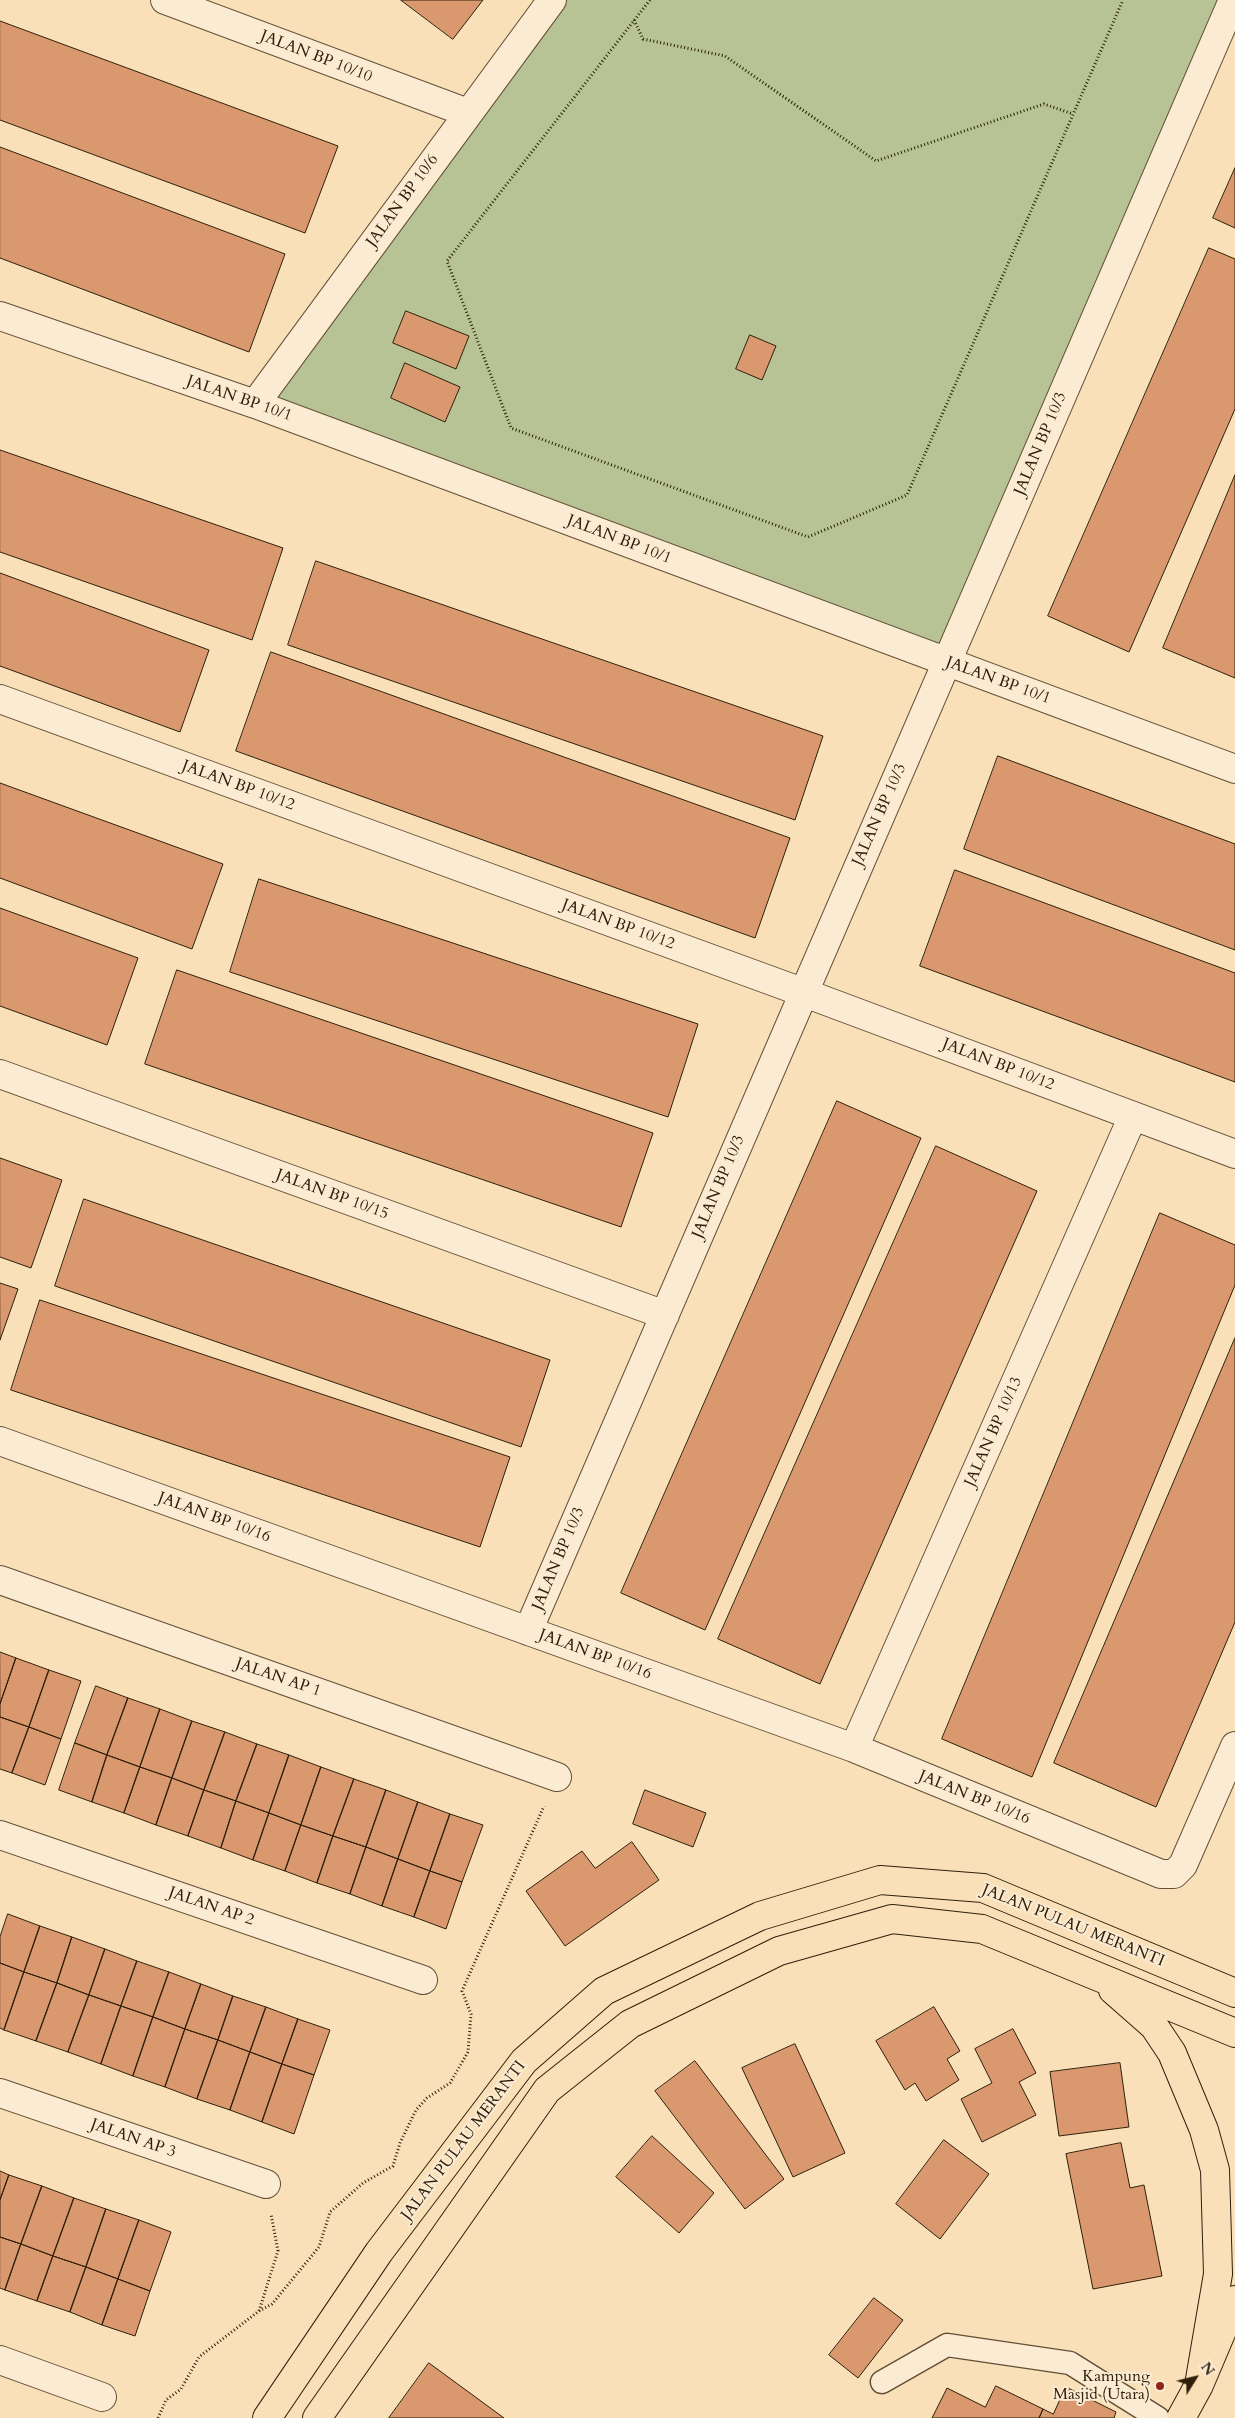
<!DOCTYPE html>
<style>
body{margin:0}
#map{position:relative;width:1235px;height:2418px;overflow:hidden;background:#f9e0b9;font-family:Cardo,serif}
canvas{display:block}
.north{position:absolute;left:1170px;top:2353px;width:50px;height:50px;-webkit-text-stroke:4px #fbebd2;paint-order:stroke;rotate:54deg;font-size:14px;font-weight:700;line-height:20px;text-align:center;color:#2f200b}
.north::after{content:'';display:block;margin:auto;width:18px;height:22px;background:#2f200b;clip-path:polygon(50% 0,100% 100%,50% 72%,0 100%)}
</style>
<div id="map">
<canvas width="1235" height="2418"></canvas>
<div class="north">N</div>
</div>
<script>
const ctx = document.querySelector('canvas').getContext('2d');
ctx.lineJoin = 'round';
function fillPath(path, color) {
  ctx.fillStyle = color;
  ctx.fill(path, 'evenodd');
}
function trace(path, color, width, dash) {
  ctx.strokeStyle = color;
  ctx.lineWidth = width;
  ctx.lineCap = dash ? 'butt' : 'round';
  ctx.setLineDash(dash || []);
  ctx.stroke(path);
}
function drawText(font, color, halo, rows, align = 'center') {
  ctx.font = font + ' Cardo,serif';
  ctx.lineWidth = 4;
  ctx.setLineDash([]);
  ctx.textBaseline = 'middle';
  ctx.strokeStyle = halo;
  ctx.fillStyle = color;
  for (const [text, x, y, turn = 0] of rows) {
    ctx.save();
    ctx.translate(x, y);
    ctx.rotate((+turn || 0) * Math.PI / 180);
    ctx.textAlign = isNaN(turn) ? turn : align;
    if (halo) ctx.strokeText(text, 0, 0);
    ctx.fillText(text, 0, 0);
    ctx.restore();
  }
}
const green = new Path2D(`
 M553 0H1233L947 662 255 404Z`);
const building = new Path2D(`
 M401 0H483L453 39Z
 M0 21 338 146 305 233 0 120Z
 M0 147 285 254 249 352 0 258Z
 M1235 168V228L1213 218Z
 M1209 248 1235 259V409L1129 652 1048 616Z
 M406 311 469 336 456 369 393 343Z
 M750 335 776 346 762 380 736 369Z
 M405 363 460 387 445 422 391 398Z
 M0 450 283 548 252 640 0 552Z
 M1235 475V678L1163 648Z
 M316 561 823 736 795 820 288 645Z
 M0 573 209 650 180 732 0 666Z
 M271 652 790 838 755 938 236 751Z
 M998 756 1235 844V950L964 849Z
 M0 783 223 864 192 949 0 878Z
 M955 870 1235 973V1082L920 966Z
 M259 879 698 1024 668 1117 230 972Z
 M0 908 138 958 107 1045 0 1006Z
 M177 970 653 1133 621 1227 145 1064Z
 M837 1101 921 1138 705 1630 621 1593Z
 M936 1146 1037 1191 820 1684 718 1639Z
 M0 1158 62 1180 31 1268 0 1257Z
 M84 1199 550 1360 521 1447 55 1286Z
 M1160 1213 1235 1245V1285L1032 1777 942 1739Z
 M0 1283 18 1289 0 1340Z
 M40 1300 510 1457 480 1547 11 1390Z
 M1235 1338V1622L1156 1807 1054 1763Z
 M0 1652 16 1658 0 1704Z
 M16 1658 49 1670 29 1727 0 1717V1704Z
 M49 1670 81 1681 61 1739 29 1727Z
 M96 1686 128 1698 107 1755 75 1743Z
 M128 1698 160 1709 140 1767 107 1755Z
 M160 1709 192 1721 172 1778 140 1767Z
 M0 1717 29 1727 12 1773 0 1769Z
 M192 1721 225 1732 204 1790 172 1778Z
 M29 1727 61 1739 45 1785 12 1773Z
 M225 1732 257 1744 236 1801 204 1790Z
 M75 1743 107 1755 92 1802 59 1790Z
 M257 1744 289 1755 269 1813 236 1801Z
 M107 1755 140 1767 124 1813 92 1802Z
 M289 1755 321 1767 301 1825 269 1813Z
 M140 1767 172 1778 156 1825 124 1813Z
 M321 1767 354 1779 333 1836 301 1825Z
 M172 1778 204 1790 188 1836 156 1825Z
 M354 1779 386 1790 366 1847 333 1836Z
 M204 1790 236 1801 221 1848 188 1836Z
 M386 1790 418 1802 398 1859 366 1847Z
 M645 1790 706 1813 693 1847 633 1824Z
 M236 1801 269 1813 253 1860 221 1848Z
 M418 1802 450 1814 430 1871 398 1859Z
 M269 1813 301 1825 285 1871 253 1860Z
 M450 1814 483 1825 462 1882 430 1871Z
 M301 1825 333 1836 317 1883 285 1871Z
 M333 1836 366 1847 350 1894 317 1883Z
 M632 1842 659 1880 565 1946 526 1891 582 1851 595 1868Z
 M366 1847 398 1859 382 1906 350 1894Z
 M398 1859 430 1871 414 1917 382 1906Z
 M430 1871 462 1882 446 1929 414 1917Z
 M8 1914 40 1926 24 1972 0 1963V1937Z
 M40 1926 72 1937 57 1983 24 1972Z
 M72 1937 105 1949 89 1995 57 1983Z
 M105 1949 137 1961 121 2006 89 1995Z
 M137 1961 169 1972 153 2017 121 2006Z
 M0 1963 24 1972 4 2030 0 2028Z
 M24 1972 57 1983 36 2041 4 2030Z
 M169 1972 201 1984 185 2029 153 2017Z
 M57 1983 89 1995 68 2052 36 2041Z
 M201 1984 233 1996 218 2040 185 2029Z
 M89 1995 121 2006 101 2064 68 2052Z
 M233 1996 266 2007 250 2052 218 2040Z
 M121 2006 153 2017 133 2076 101 2064Z
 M266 2007 298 2019 282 2064 250 2052Z
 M934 2007 960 2051 947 2059 959 2080 926 2101 915 2083 905 2090 876 2041Z
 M153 2017 185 2029 165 2087 133 2076Z
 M298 2019 330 2030 314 2075 282 2064Z
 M185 2029 218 2040 197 2099 165 2087Z
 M1013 2029 1036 2073 1019 2082 1036 2115 982 2142 961 2099 992 2083 975 2049Z
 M218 2040 250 2052 230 2110 197 2099Z
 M795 2044 845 2153 793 2177 742 2068Z
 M250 2052 282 2064 262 2122 230 2110Z
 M695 2061 784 2179 745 2209 655 2091Z
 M1120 2063 1129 2127 1059 2136 1050 2072Z
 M282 2064 314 2075 294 2134 262 2122Z
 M652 2136 714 2193 679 2233 616 2177Z
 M944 2140 989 2174 940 2239 896 2204Z
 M1121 2143 1130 2188 1144 2185 1162 2276 1093 2289 1066 2154Z
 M0 2171 9 2175 0 2200Z
 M9 2175 42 2186 21 2244 0 2237V2200Z
 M42 2186 74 2198 53 2256 21 2244Z
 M74 2198 106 2209 86 2267 53 2256Z
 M106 2209 139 2220 118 2279 86 2267Z
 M139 2220 171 2232 150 2291 118 2279Z
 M0 2237 21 2244 5 2290 0 2288Z
 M21 2244 53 2256 37 2301 5 2290Z
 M53 2256 86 2267 70 2312 37 2301Z
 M86 2267 118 2279 102 2325 70 2312Z
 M118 2279 150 2291 135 2336 102 2325Z
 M874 2298 903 2320 858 2378 829 2355Z
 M429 2363 504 2418H389Z
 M996 2386 1043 2409 1039 2418H932L947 2388 985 2407Z
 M1066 2387 1116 2412 1114 2418H1039L1043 2409 1053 2414Z`);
const path = new Path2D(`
 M650 0 447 261 511 428 808 537 907 495 1123 0
 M634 20 643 39 725 56 876 161 1044 104 1073 114
 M259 2311 272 2304 319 2247 330 2212 363 2183 393 2166 400 2143 416 2110 427 2098 450 2083 468 2052 471 2014 462 1991 544 1806
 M158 2418 166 2400 181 2389 199 2357 259 2311 278 2251 271 2214`);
const lane = new Path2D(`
 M882 2382 947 2345 1070 2363 1158 2418`);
const street = new Path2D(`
 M165 0 468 113
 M0 316 255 404 1235 769
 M255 404 552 0
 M0 699 802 992 1235 1154
 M0 1074 665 1315
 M0 1441 854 1748 1161 1874H1174L1183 1865 1235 1746
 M0 1580 557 1777
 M528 1631 1233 0
 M854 1748 1133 1116
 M0 1835 423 1980
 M0 2093 266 2184
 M0 2360 102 2397`);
const primary = new Path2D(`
 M1113 1990 1154 2026 1172 2053 1204 2130 1215 2170 1218 2274 1199 2385
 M267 2418 379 2252 524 2061 604 1991 760 1916 880 1880 983 1888 1235 1993
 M317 2418 547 2090 630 2024 779 1951 892 1919 982 1929 1235 2033
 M1181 2418 1199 2385 1235 2300`);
const markers = [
 [1160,2386,5,"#8f2418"]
];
const streetNames = [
 ["JALAN BP 10/10",316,57,21],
 ["JALAN BP 10/6",403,201,-54],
 ["JALAN BP 10/1",239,399,19],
 ["JALAN BP 10/3",1041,444,-67],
 ["JALAN BP 10/1",619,540,21],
 ["JALAN BP 10/1",998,681,20],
 ["JALAN BP 10/12",238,786,20],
 ["JALAN BP 10/3",880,815,-66],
 ["JALAN BP 10/12",618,925,20],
 ["JALAN BP 10/12",998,1065,21],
 ["JALAN BP 10/3",719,1187,-67],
 ["JALAN BP 10/15",332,1195,20],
 ["JALAN BP 10/13",994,1432,-66],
 ["JALAN BP 10/16",214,1518,20],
 ["JALAN BP 10/3",559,1559,-67],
 ["JALAN BP 10/16",595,1655,20],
 ["JALAN AP 1",278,1678,19],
 ["JALAN BP 10/16",974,1798,22],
 ["JALAN AP 2",211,1907,19],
 ["JALAN PULAU MERANTI",1073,1926,22],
 ["JALAN AP 3",133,2139,19],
 ["JALAN PULAU MERANTI",464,2141,-53]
];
const poiNames = [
 ["Kampung",1150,2377],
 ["Masjid (Utara)",1150,2395]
];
fillPath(green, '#b7c394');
fillPath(building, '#da986f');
trace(building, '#2f200b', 1);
trace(lane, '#625036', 25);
trace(street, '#625036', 30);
trace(primary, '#2f200b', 30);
trace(path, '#2f200b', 3, [1, 2.5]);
trace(lane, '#fbebd2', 22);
trace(street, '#fbebd2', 28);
trace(primary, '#f9e0b9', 28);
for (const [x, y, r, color] of markers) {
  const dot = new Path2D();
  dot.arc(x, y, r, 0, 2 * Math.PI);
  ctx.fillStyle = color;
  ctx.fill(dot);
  trace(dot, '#fbebd2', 2);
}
drawText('16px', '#2f200b', '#fbebd2', streetNames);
drawText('16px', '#2f200b', '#fbebd2', poiNames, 'right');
</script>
